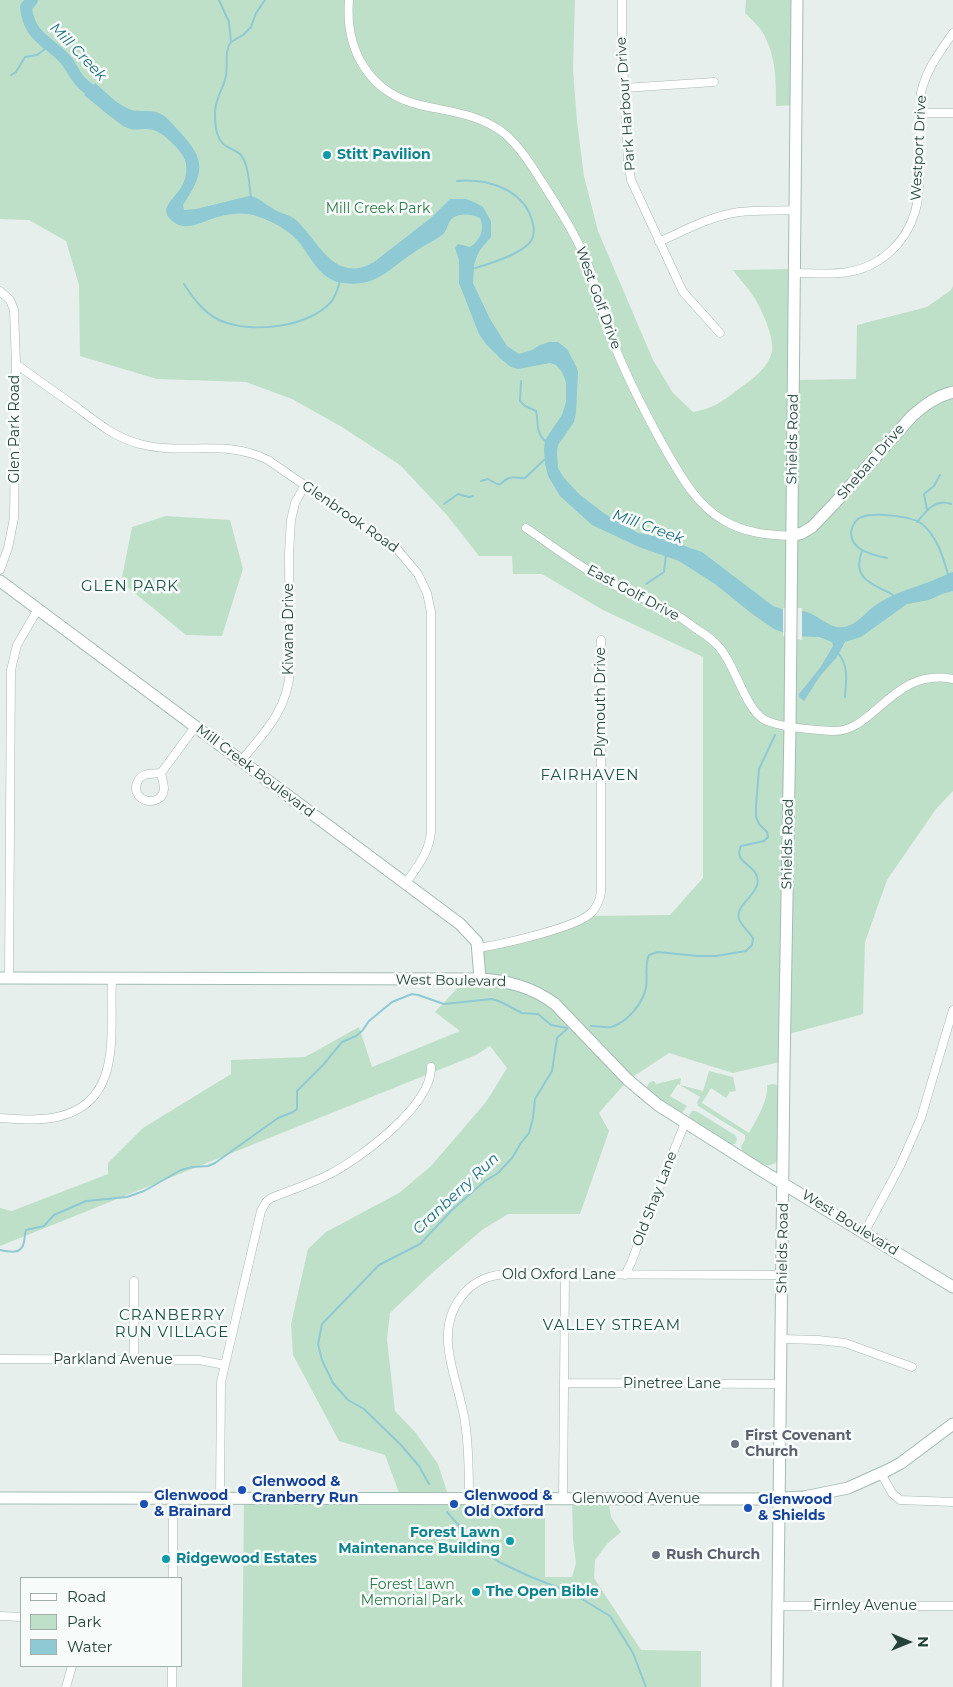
<!DOCTYPE html>
<style>
body{margin:0}
#map{position:relative;width:953px;height:1687px;overflow:hidden;background:#e6efeb;font-family:Montserrat,sans-serif}
canvas{display:block}
.legend{position:absolute;left:20px;top:1577px;width:162px;height:90px;box-sizing:border-box;background:#f7fbf9;border:1px solid #a3b1ad;margin:0;padding:6px 9px;list-style:none;font-size:15px;color:#24423a}
.legend li{display:flex;align-items:center;gap:10px;height:25px}
.legend b{width:25px;border:1px solid #a3b1ad}
.north{position:absolute;left:883px;top:1617px;width:50px;height:50px;-webkit-text-stroke:4px #f7fbf9;paint-order:stroke;rotate:90deg;font-size:14px;font-weight:700;line-height:20px;text-align:center;color:#24423a}
.north::after{content:'';display:block;margin:auto;width:18px;height:22px;background:#24423a;clip-path:polygon(50% 0,100% 100%,50% 72%,0 100%)}
</style>
<div id="map">
<canvas width="953" height="1687"></canvas>
<ul class="legend">
<li><b style="height:6px;background:#fff"></b>Road</li>
<li><b style="height:14px;background:#bfe0c8"></b>Park</li>
<li><b style="height:14px;background:#8ec9d4"></b>Water</li>
</ul>
<div class="north">N</div>
</div>
<script>
const ctx = document.querySelector('canvas').getContext('2d');
ctx.lineJoin = 'round';
function fillPath(path, color) {
  ctx.fillStyle = color;
  ctx.fill(path, 'evenodd');
}
function trace(path, color, width, dash) {
  ctx.strokeStyle = color;
  ctx.lineWidth = width;
  ctx.lineCap = dash ? 'butt' : 'round';
  ctx.setLineDash(dash || []);
  ctx.stroke(path);
}
function drawText(font, color, halo, rows, align = 'center') {
  ctx.font = font + ' Montserrat,sans-serif';
  ctx.lineWidth = 5;
  ctx.setLineDash([]);
  ctx.textBaseline = 'middle';
  ctx.strokeStyle = halo;
  ctx.fillStyle = color;
  for (const [text, x, y, turn = 0] of rows) {
    ctx.save();
    ctx.translate(x, y);
    ctx.rotate((+turn || 0) * Math.PI / 180);
    ctx.textAlign = isNaN(turn) ? turn : align;
    if (halo) ctx.strokeText(text, 0, 0);
    ctx.fillText(text, 0, 0);
    ctx.restore();
  }
}
const green = new Path2D(`
 M0 0H575L573 70 577 122 584 176 598 231 653 360 673 393 693 412C715 408 723 401 740 388 752 380 769 367 772 351 774 339 764 315 758 304 752 292 741 281 733 270L794 269V380L856 379 857 325 927 307 951 290 953 286V791L936 809 887 880 865 942 863 1014 785 1035 784 1061 733 1073 669 1053 628 1080 599 1113 609 1131 580 1214H508L482 1230 432 1273 390 1313 387 1339 395 1411 416 1433 438 1464 449 1498H545V1577H572L576 1563 573 1540 572 1498H608L611 1517 621 1532 607 1544 595 1560 594 1578 641 1650 701 1651V1687H242L244 1498H401L385 1455 339 1441 293 1355 291 1324 308 1249 326 1232 399 1193 431 1166 486 1102 507 1068 490 1046 476 1055 0 1246V1208L12 1211 108 1174V1163L143 1128 231 1074V1060L305 1057 359 1027 372 1067 460 1031 435 1012 465 980 480 979 479 948 495 945 587 916 670 915 703 878V657L603 610 542 574H513L512 556H479L446 514 400 465 342 427 292 399 246 382 157 379 80 356 79 285 66 241 29 220 0 219Z
 M746 0H797L796 105 776 106C776 80 776 56 763 33 759 26 751 19 745 13Z
 M166 516 230 520 243 569 222 636 186 635 121 582 132 527Z
 M709 1071 733 1077 736 1091 730 1092 726 1098 711 1088 702 1103 749 1133C756 1121 769 1099 767 1085 774 1084 776 1083 780 1089L778 1160C768 1173 753 1158 742 1151L741 1146 745 1140V1135L698 1106 697 1102 700 1097 678 1084 670 1096 687 1106 682 1113H680L647 1091V1086L650 1082 654 1081 656 1084 681 1078 680 1085 703 1091Z
 M692 1111H696L735 1135 737 1139 735 1144H729L690 1119 689 1115Z`);
const water = new Path2D(`
 M95 83C106 92 116 104 129 109 139 113 150 109 159 113 167 116 173 125 179 131 206 160 205 172 183 205L184 210 196 209 249 196C259 197 263 203 272 208 279 213 289 214 296 220 319 241 334 285 374 262L432 217 450 199H466L474 202 483 207 491 221V237L480 250 477 256 474 265 473 283 490 319 507 346 519 354 532 350 540 345 549 342H558L567 349 576 366 578 372 576 413 574 422 558 445 557 452 558 468 564 478 580 495 605 514 638 533 655 536 702 552 773 606C784 611 792 609 803 611 816 613 827 626 837 627 853 629 862 616 873 607 892 593 910 589 932 581 939 578 946 574 953 572V591L942 594 929 600 907 604 861 637 845 642 837 657 820 676 804 701 799 697V694L820 668 833 646 832 642 819 637 792 636 774 629 751 613 715 584 679 561 639 547 592 525 560 496 548 476 545 463 544 449 545 440 562 415 566 402V382L562 372 556 365 550 363 518 369 511 367 501 359 486 344 479 334 459 283V260L455 248 458 244 470 247C480 241 485 229 480 218 472 214 462 213 454 217 447 221 448 231 442 235 433 242 422 246 413 253 389 269 375 288 343 283 319 280 311 256 297 240 288 230 272 221 259 217 246 212 231 213 218 217 204 220 188 232 175 223 156 210 173 200 180 189 186 181 188 169 185 160 182 151 163 132 153 130 142 127 135 133 123 126 110 117 97 105 84 95Z`);
const pier = new Path2D(`
 M783 608H802V640L783 636Z`);
const stream = new Path2D(`
 M219 0 229 22 231 42C224 51 228 64 226 75 224 89 216 95 215 112 215 123 215 139 226 146 230 149 236 150 240 154 249 164 249 184 251 198
 M231 42 243 35 251 27 256 13 265 0
 M11 75 16 72 25 57 37 55 49 46
 M457 181C486 178 523 189 532 220 534 226 535 233 532 239 526 253 486 265 472 269
 M184 284C193 298 203 312 219 320 250 334 307 328 331 302 336 296 338 288 340 281
 M521 381 520 401 525 406 536 411C539 422 535 432 545 441
 M481 481 488 479C505 489 497 483 509 478 514 476 520 479 525 478L544 460
 M444 504 458 494 469 497 473 496
 M927 510 924 494 934 486 940 475
 M917 522C926 511 936 498 951 504
 M862 551C851 580 874 584 893 595
 M887 558C872 555 846 549 852 528 854 523 857 518 862 517 874 512 912 516 922 524 937 536 943 557 948 574
 M646 584 664 572 666 554
 M839 654C849 668 846 681 845 697
 M591 1026C597 1026 605 1028 611 1027 627 1023 644 1002 646 987 648 976 644 966 649 955L658 952 697 956H716L746 951 752 945 753 938C749 932 741 925 739 919 734 903 765 893 756 874 750 863 734 861 741 846L764 841 768 837 767 832 759 824 756 817V806L759 769 775 735
 M0 1250C9 1252 22 1255 24 1242 25 1238 24 1235 26 1230L44 1226 54 1215 86 1201 127 1197 144 1191 181 1170 192 1167 208 1166 215 1163 278 1118 293 1112 297 1109V1091L323 1065 342 1042 356 1036 362 1031 369 1021 392 1002 412 994 418 995 444 1004 492 999 501 1002 522 1013 538 1014 551 1025 567 1028
 M429 1484 419 1466 401 1445 364 1409 348 1400 333 1383 322 1360 318 1344 322 1324 379 1265 420 1244 452 1210 485 1181 498 1173 512 1158 521 1143 529 1133 533 1118 535 1099 552 1071 557 1038 567 1029
 M447 1512 475 1544 499 1562 531 1577 572 1593 610 1616 633 1653 646 1687`);
const river = new Path2D(`
 M32 0 26 7C29 37 47 40 65 59 71 66 74 74 80 81 86 88 95 93 102 99`);
const street = new Path2D(`
 M349 0C345 50 369 93 420 105 450 112 480 114 505 134 520 147 531 165 542 182 559 209 577 236 589 267 597 288 601 311 609 332 625 374 646 415 668 454 682 478 698 506 723 520 744 533 768 535 792 536
 M622 0V43L628 161 631 180 683 292 720 333
 M624 88 714 82
 M920 113H953
 M659 242C685 230 711 216 739 212 758 210 776 211 794 210
 M794 273C812 273 830 275 848 272 880 267 906 243 915 212 920 196 919 179 919 162 919 139 920 116 921 93 926 70 939 53 953 33
 M0 291 10 300 14 310 16 364 14 518 8 548 0 570
 M16 364C35 378 55 392 75 406 95 421 115 438 140 444 184 456 223 438 268 460L397 549 418 574 427 593 431 612V832C429 853 417 867 406 883
 M526 528C553 546 579 567 608 582 628 593 650 600 670 611 680 616 689 624 698 630 706 635 713 640 719 647 735 664 746 711 765 720 779 727 816 730 832 731 875 733 892 667 953 679
 M241 761C265 732 288 709 290 670L289 553 291 520 295 503 305 485
 M161 773C162 778 164 784 164 789 162 809 130 802 137 783 138 780 141 776 145 775 150 773 156 774 161 773Z
 M161 773 195 727
 M479 948C502 944 576 928 591 913 597 907 600 900 601 892V640
 M9 978 11 670 17 645 38 609
 M0 1118C19 1119 39 1121 57 1117 125 1102 109 1030 112 979
 M864 1233 900 1166 921 1118 953 1010
 M625 1275 631 1263 664 1175 685 1123
 M134 1281V1360
 M782 1339 818 1340 845 1343 912 1367
 M0 1359 199 1360 225 1365
 M564 1383 780 1384
 M881 1473 892 1493 900 1500 953 1502
 M220 1498 221 1382 261 1211 266 1202 271 1198C291 1190 313 1183 332 1173 363 1156 432 1105 431 1067
 M469 1498C469 1473 469 1447 465 1422 459 1380 432 1335 461 1297 472 1282 486 1276 504 1274L782 1275
 M563 1499 565 1274
 M173 1578V1498
 M778 1606H953
 M0 1616 21 1617
 M66 1687 72 1666
 M172 1687V1666`);
const secondary = new Path2D(`
 M792 536 802 533 812 527 834 504 912 416C925 405 936 396 953 392
 M0 581 460 924 477 942 480 979
 M0 978 480 979C509 981 532 987 555 1004L628 1080 658 1105 759 1169 953 1287
 M0 1498 760 1499 804 1497 848 1488 888 1470 901 1463 953 1424
 M777 1687 784 1069 790 726 797 0`);
const markers = [
 [327,155,5,"#0f9aa8"],
 [735,1444,5,"#6b7280"],
 [242,1490,5,"#1a4fb4"],
 [144,1504,5,"#1a4fb4"],
 [454,1504,5,"#1a4fb4"],
 [748,1508,5,"#1a4fb4"],
 [510,1541,5,"#0f9aa8"],
 [656,1555,5,"#6b7280"],
 [166,1559,5,"#0f9aa8"],
 [476,1592,5,"#0f9aa8"]
];
const streetNames = [
 ["Park Harbour Drive",626,104,-94],
 ["Westport Drive",919,148,-87],
 ["West Golf Drive",598,298,70],
 ["Glen Park Road",15,429,-90],
 ["Shields Road",793,439,-89],
 ["Sheban Drive",871,462,-49],
 ["Glenbrook Road",350,517,35],
 ["East Golf Drive",633,593,28],
 ["Kiwana Drive",289,629,-90],
 ["Plymouth Drive",601,702,-90],
 ["Mill Creek Boulevard",255,771,37],
 ["Shields Road",788,844,-89],
 ["West Boulevard",451,981,1],
 ["Old Shay Lane",655,1199,-69],
 ["West Boulevard",850,1223,32],
 ["Shields Road",783,1248,-89],
 ["Old Oxford Lane",559,1275],
 ["Parkland Avenue",113,1360],
 ["Pinetree Lane",672,1384],
 ["Glenwood Avenue",636,1499],
 ["Firnley Avenue",865,1606]
];
const cultureNames = [
 ["Stitt Pavilion",337,155],
 ["Forest Lawn",500,1533,"right"],
 ["Maintenance Building",500,1549,"right"],
 ["Ridgewood Estates",176,1559],
 ["The Open Bible",486,1592]
];
const parkNames = [
 ["Mill Creek Park",378,209],
 ["Forest Lawn",412,1585],
 ["Memorial Park",412,1601]
];
const worshipNames = [
 ["First Covenant",745,1436],
 ["Church",745,1452],
 ["Rush Church",666,1555]
];
const transitNames = [
 ["Glenwood &",252,1482],
 ["Cranberry Run",252,1498],
 ["Glenwood",154,1496],
 ["& Brainard",154,1512],
 ["Glenwood &",464,1496],
 ["Old Oxford",464,1512],
 ["Glenwood",758,1500],
 ["& Shields",758,1516]
];
const waterNames = [
 ["Mill Creek",78,52,46],
 ["Mill Creek",648,527,20],
 ["Cranberry Run",456,1194,-43]
];
const neighbourhoodNames = [
 ["GLEN PARK",130,587],
 ["FAIRHAVEN",590,776],
 ["CRANBERRY",172,1316],
 ["RUN VILLAGE",172,1333],
 ["VALLEY STREAM",612,1326]
];
fillPath(green, '#bfe0c8');
fillPath(water, '#8ec9d4');
fillPath(pier, '#e6efeb');
trace(stream, '#8ec9d4', 2);
trace(river, '#8ec9d4', 12);
trace(street, '#a8b8b2', 9);
trace(secondary, '#a4bbb3', 13);
trace(street, '#fff', 8);
trace(secondary, '#fff', 11);
for (const [x, y, r, color] of markers) {
  const dot = new Path2D();
  dot.arc(x, y, r, 0, 2 * Math.PI);
  ctx.fillStyle = color;
  ctx.fill(dot);
  trace(dot, '#f7fbf9', 2);
}
drawText('14px', '#24423a', '#f7fbf9', streetNames);
drawText('bold 14px', '#0d838f', '#f7fbf9', cultureNames, 'left');
drawText('14px', '#2d7a4b', '#f7fbf9', parkNames);
drawText('bold 14px', '#5b616d', '#f7fbf9', worshipNames, 'left');
drawText('bold 14px', '#164399', '#f7fbf9', transitNames, 'left');
drawText('italic 15px', '#1c6f80', '#f7fbf9', waterNames);
ctx.letterSpacing = '1px';
drawText('15px', '#1f5548', '#f7fbf9', neighbourhoodNames);
ctx.letterSpacing = '0px';
</script>
